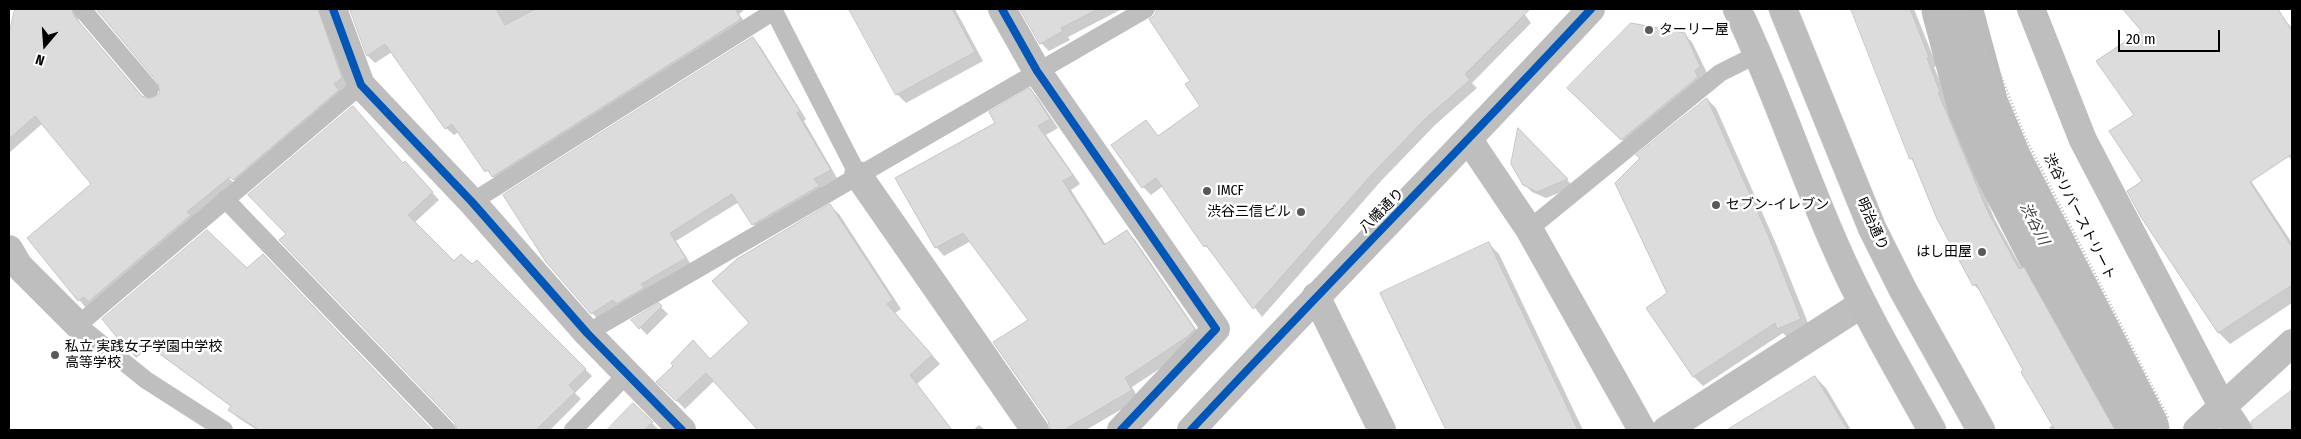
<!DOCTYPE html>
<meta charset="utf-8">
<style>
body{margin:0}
#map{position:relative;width:2301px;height:439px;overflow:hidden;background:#fff;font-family:"Fira Sans Condensed",sans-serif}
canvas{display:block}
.frame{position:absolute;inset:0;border:10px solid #000;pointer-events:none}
.north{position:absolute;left:20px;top:20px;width:50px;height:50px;-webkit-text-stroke:4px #fff;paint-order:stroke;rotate:198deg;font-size:14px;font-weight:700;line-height:20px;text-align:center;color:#000}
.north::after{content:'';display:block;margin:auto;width:18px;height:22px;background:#000;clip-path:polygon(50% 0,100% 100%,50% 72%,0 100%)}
.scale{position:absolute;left:2118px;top:30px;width:102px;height:22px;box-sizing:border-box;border:2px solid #000;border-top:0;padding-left:6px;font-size:15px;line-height:18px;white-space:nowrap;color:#000;-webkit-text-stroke:4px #fff;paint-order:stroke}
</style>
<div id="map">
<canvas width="2301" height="439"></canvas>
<div class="frame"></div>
<div class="north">N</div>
<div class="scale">20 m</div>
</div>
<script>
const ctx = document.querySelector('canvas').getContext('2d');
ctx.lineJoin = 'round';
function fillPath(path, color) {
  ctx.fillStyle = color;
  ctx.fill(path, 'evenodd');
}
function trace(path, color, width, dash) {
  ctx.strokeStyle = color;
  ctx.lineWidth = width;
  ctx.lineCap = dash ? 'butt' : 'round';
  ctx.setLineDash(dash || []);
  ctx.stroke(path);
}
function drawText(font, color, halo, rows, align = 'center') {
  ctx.font = font + ' "Fira Sans Condensed","Noto Sans JP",sans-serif';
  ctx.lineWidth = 5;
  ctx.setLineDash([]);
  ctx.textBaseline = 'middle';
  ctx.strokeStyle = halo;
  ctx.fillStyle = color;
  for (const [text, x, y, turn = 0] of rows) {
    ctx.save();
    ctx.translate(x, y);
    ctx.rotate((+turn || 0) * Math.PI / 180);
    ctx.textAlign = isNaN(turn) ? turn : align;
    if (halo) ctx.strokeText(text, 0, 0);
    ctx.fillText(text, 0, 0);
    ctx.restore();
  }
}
const shadow = new Path2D(`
 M16 9H82L78 19 81 25 143 98 152 101 161 94 159 82 97 9H327L349 86 241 186 229 175 227 176 236 185 86 308 29 238 93 184 43 123 9 153V76L23 64 9 48Z
 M351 9H742L743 11 739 14 748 27 494 178 459 132 454 135 446 128 392 52 375 63 368 56Z
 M852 9H955L983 61 906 103 897 94Z
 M1021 9H1122L1068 37 1070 40 1049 51 1041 43Z
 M1156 9H1529L1523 12 1531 23 1472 83 1477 88 1435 125 1381 181 1262 317 1214 254 1205 246 1163 186 1151 195 1143 187 1146 121 1159 137 1202 107 1192 81 1157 14Z
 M1852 9H1914L1937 66 1934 67 1948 100 1946 101 1995 220 2022 269 2024 268 2032 277 2117 430H2051L2049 427 2054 425 1983 294 1974 285 1915 163 1911 159Z
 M2147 9H2241L2260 33 2283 18 2292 28V161L2243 97 2211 120 2292 243V303L2230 344 2219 333 2142 217 2144 182 2136 115 2143 31 2133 19Z
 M1684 34 1692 42 1707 73 1629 146 1568 88Z
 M752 39 760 46 806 119 804 121 837 178 821 187 825 194 761 232 753 224 739 202 676 241 692 266 599 320 592 313Z
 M1030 90 1038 98 1058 128 1046 135 1080 184 1071 190 1106 245 1127 231 1135 240 1202 338 1197 344 1132 387 1139 399 1086 430H1052L1030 320 971 241 944 256 936 247 997 123Z
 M1707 99 1716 108 1777 246 1810 328 1788 338 1783 333 1703 386 1694 377 1648 308 1669 294Z
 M1519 131 1574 187 1546 198 1532 192 1524 184Z
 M404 164 412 170 439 200 414 223 454 262 472 266 477 262 592 376 575 393 581 399 550 430H458L456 422 281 240Z
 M830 206 839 214 901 309 895 313 940 364 917 384 952 430H758L714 381 685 409 658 382 711 360 751 323Z
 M1488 243 1499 254 1583 430H1447L1382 294Z
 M263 256 431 430H257L237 417 230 410 232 407 150 347 136 358 103 319 247 270Z
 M659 305 668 314 647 335 633 320Z
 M1815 377 1826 388 1851 430H1729Z
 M2292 392V430H2259L2253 422Z
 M633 405 659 430H609Z
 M979 425 985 430H973Z`);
const river = new Path2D(`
 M1952 9 1978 106 2002 163 2139 430`);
const building = new Path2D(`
 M15 9H72L74 16 142 96 151 99 160 93 158 83 96 9H318L342 78 334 84 339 90 233 180 230 177 187 212 191 215 88 302 84 297 78 301 27 238 91 184 35 116 9 139V34Z
 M350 9H496L505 25 535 9H735L741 19 492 177 488 170 485 172 452 124 445 129 385 44 367 56Z
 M849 9H952L975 52 896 95Z
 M1020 9H1098L1061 28 1063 31 1040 44Z
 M1157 9H1530L1465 74 1470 80 1427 117 1373 173 1253 309 1206 245 1204 247 1156 178 1142 188 1111 145 1146 120 1158 136 1200 106 1185 84 1190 81 1149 19 1155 15Z
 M1851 9H1910L1929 57 1927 58 1940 92H1938L1987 210 2019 269 2024 267 2115 430H2055L2021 372 2023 370 1976 284 1973 286 1937 219 1912 158 1910 159Z
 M2123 9H2278L2292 31V154L2250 182 2292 247V285L2218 333 2141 217 2127 191 2142 181 2109 131 2134 115 2096 61 2141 31Z
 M1631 23 1685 33 1700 66 1695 71 1698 77 1621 140 1567 88Z
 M753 37 800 111 797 113 831 170 814 179 819 186 752 225 732 194 670 233 686 258 641 284 644 288 616 304 613 300 591 314 546 262 503 195Z
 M1030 88 1050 119 1038 126 1073 175 1063 181 1104 245 1127 230 1195 329 1188 336 1125 378 1132 390 1064 430H1050L1048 421 993 342 1028 320 963 233 935 248 895 178 995 123 989 112Z
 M1707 98 1768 235 1801 319 1777 329 1775 323 1693 377 1646 308 1667 293 1615 183 1640 158 1636 155Z
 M353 106 403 163 405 161 433 192 408 215 454 261 461 254 472 264 477 260 586 369 569 385 575 392 536 430H457L455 423 279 240 286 234 248 195Z
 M1518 128 1568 179 1537 192 1523 185 1511 164Z
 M830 204 893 300 887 304 932 355 910 375 952 430H758L706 373 676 401 656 382 673 366 671 363 693 340 710 359 749 323 712 281 737 259Z
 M207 230 247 268 263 254 432 430H259L228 410 231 406 142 341 129 352 102 319Z
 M1489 242 1578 430H1446L1380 293Z
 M659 303 662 306 639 329 631 320Z
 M1815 376 1848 430H1727Z
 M2292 390V430H2253L2251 422Z
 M633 403 653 422 644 430H607Z`);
const path = new Path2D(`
 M1974 9 2026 139 2168 418`);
const service = new Path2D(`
 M82 9 150 89
 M773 9 858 175
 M225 199 447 430
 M472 202 774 11
 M1529 229 1720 73 1758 54
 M587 333 1146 9
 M224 430 146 380 78 325 361 85
 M573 430 627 374`);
const minor = new Path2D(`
 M333 9 361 85 472 202 587 333 682 430
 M1002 9 1037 71 1216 329 1121 430
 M2031 9 2083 140 2222 406 2238 430
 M1469 140 1529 229 1642 430
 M858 175 1035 430
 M9 249 19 266 78 325
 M1316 296 1382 430
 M1666 430 1862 304
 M2197 430 2292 343`);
const tertiary = new Path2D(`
 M1191 430C1323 288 1459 151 1591 9`);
const primary = new Path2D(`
 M1737 9C1774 85 1800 166 1834 243 1862 308 1898 369 1932 430
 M1783 9 1872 228 1903 290 1981 430`);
const cycleway = new Path2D(`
 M333 9 361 85 472 202 587 333 682 430
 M1002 9 1037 71 1216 329 1121 430
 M1191 430C1323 288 1459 151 1591 9`);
const markers = [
 [1649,30,5,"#595959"],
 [1207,191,5,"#595959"],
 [1716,205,5,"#595959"],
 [1301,212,5,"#595959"],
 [1982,252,5,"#595959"],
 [55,355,5,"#595959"]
];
const poiNames = [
 ["ターリー屋",1659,30],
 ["IMCF",1217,191],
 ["セブン-イレブン",1726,205],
 ["渋谷三信ビル",1291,212,"right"],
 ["はし田屋",1972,252,"right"],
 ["私立 実践女子学園中学校",65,347],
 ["高等学校",65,363]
];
const streetNames = [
 ["八幡通り",1382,211,-45],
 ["渋谷リバーストリート",2079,217,63],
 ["明治通り",1872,224,66]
];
const waterNames = [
 ["渋谷川",2034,224,63]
];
fillPath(shadow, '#0003');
trace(river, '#bcbcbc', 61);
fillPath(building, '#dcdcdc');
trace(building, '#c5c5c5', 1);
trace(primary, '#dbdbdb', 29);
trace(path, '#b8b8b8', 3, [1, 2.5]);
trace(service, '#bebebe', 18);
trace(minor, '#bebebe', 28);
trace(tertiary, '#bebebe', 28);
trace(primary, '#bdbdbd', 28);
trace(cycleway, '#0057b8', 8);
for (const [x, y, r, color] of markers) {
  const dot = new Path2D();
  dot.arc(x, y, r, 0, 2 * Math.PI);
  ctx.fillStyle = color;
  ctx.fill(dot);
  trace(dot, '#fff', 2);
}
drawText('14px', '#000', '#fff', poiNames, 'left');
drawText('14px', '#000', '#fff', streetNames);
drawText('italic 15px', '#404040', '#fff', waterNames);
</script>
